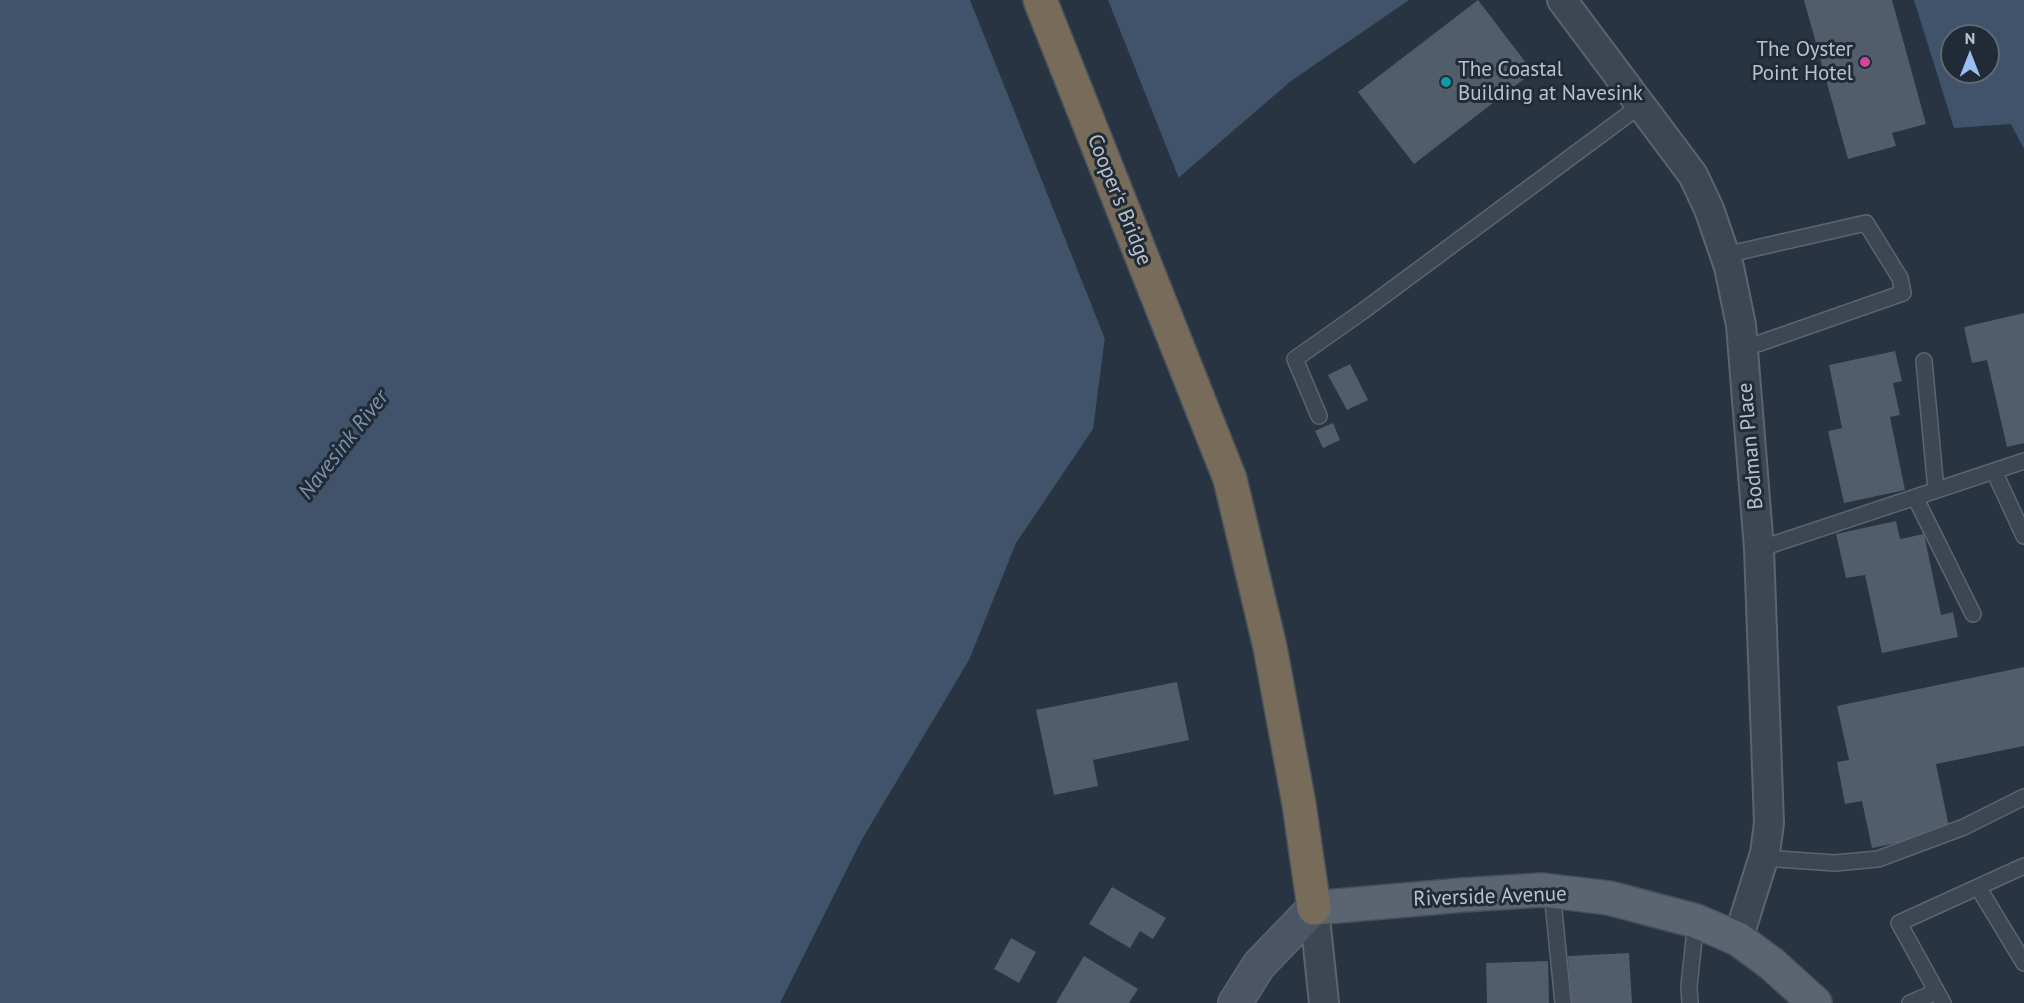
<!DOCTYPE html>
<style>
body{margin:0}
#map{position:relative;width:2024px;height:1003px;overflow:hidden;background:#293442;font-family:"PT Sans",sans-serif}
canvas{display:block}
.north{position:absolute;left:1940px;top:24px;width:60px;height:60px;box-sizing:border-box;background:#212b37;border:2px solid #5e6772;border-radius:50%;rotate:0deg;font-size:16px;font-weight:700;line-height:24px;text-align:center;color:#bac1cb}
.north::after{content:'';display:block;margin:auto;width:21px;height:27px;background:#98bef2;clip-path:polygon(50% 0,100% 100%,50% 72%,0 100%)}
</style>
<div id="map">
<canvas width="2024" height="1003"></canvas>
<div class="north">N</div>
</div>
<script>
const ctx = document.querySelector('canvas').getContext('2d');
ctx.lineJoin = 'round';
function fillPath(path, color) {
  ctx.fillStyle = color;
  ctx.fill(path, 'evenodd');
}
function trace(path, color, width, dash) {
  ctx.strokeStyle = color;
  ctx.lineWidth = width;
  ctx.lineCap = dash ? 'butt' : 'round';
  ctx.setLineDash(dash || []);
  ctx.stroke(path);
}
function drawText(font, color, halo, rows, align = 'center') {
  ctx.font = font + ' "PT Sans",sans-serif';
  ctx.lineWidth = 6;
  ctx.setLineDash([]);
  ctx.textBaseline = 'middle';
  ctx.strokeStyle = halo;
  ctx.fillStyle = color;
  for (const [text, x, y, turn = 0] of rows) {
    ctx.save();
    ctx.translate(x, y);
    ctx.rotate((+turn || 0) * Math.PI / 180);
    ctx.textAlign = isNaN(turn) ? turn : align;
    if (halo) ctx.strokeText(text, 0, 0);
    ctx.fillText(text, 0, 0);
    ctx.restore();
  }
}
const water = new Path2D(`
 M0 0H1409L1291 81 1119 229 1093 429 1016 543 969 660 861 841 780 1003H0Z
 M1914 0H2024V149L2011 124 1954 128ZM1952 36H1988V72H1952Z`);
const pier = new Path2D(`
 M970 0H1108L1180 181 1122 230 1107 344Z`);
const building = new Path2D(`
 M1478 0 1533 72 1414 164 1358 92Z
 M1804 0H1892L1926 124 1892 133 1896 146 1848 159Z
 M2024 313V443L2007 447 1987 360 1972 363 1964 327Z
 M1895 351 1902 381 1893 383 1900 415 1890 417 1905 490 1844 503 1828 431 1842 428 1829 365Z
 M1350 364 1368 400 1347 410 1328 375Z
 M1333 423 1340 440 1323 448 1315 431Z
 M1896 521 1900 539 1924 534 1941 615 1953 612 1958 637 1882 653 1865 575 1846 578 1836 534Z
 M2024 667V746L1936 764 1950 832 1872 848 1862 801 1845 804 1837 762 1849 760 1837 706Z
 M1177 682 1189 740 1093 760 1098 786 1054 795 1036 710Z
 M1112 887 1166 918 1153 939 1140 931 1130 948 1089 924Z
 M1011 938 1036 952 1019 983 994 969Z
 M1629 953 1632 1003H1570L1568 956Z
 M1084 956 1138 989 1129 1003H1056Z
 M1548 961 1549 1003H1487L1486 963Z`);
const lane = new Path2D(`
 M1725 255 1866 223 1900 278 1903 293 1743 349
 M1924 361 1936 490
 M1319 416 1295 359 1363 311 1641 105
 M1994 471 2024 536
 M1915 497 1973 614
 M1759 549 2024 461
 M1763 858 1835 863 1878 859 1964 827 2024 797
 M1978 887 2024 963
 M1552 891 1563 1003
 M1690 1003 1689 986 1696 921
 M1910 1003 1936 992
 M1943 1003 1899 923 2024 866`);
const street = new Path2D(`
 M1562 0 1693 175 1709 209 1729 267 1741 325 1759 549 1769 823 1765 853 1738 939
 M1314 908 1324 1003`);
const secondary = new Path2D(`
 M1235 1003 1259 965 1314 908`);
const primary = new Path2D(`
 M1314 908 1463 895 1542 890 1609 898 1696 921 1738 939 1772 964 1815 1003`);
const highway = new Path2D(`
 M1040 0 1230 479 1270 647 1299 804 1314 908`);
const markers = [
 [1865,62,6,"#d1479c"],
 [1446,82,6,"#0f9aa8"]
];
const poiNames = [
 ["The Oyster",1853,50],
 ["Point Hotel",1853,74],
 ["The Coastal",1458,70,"left"],
 ["Building at Navesink",1458,94,"left"]
];
const streetNames = [
 ["Cooper's Bridge",1119,200,68],
 ["Bodman Place",1751,446,-95],
 ["Riverside Avenue",1490,897,-2]
];
const waterNames = [
 ["Navesink River",344,445,-52]
];
fillPath(water, '#40536a');
fillPath(pier, '#293442');
fillPath(building, '#525d6c');
trace(lane, '#5b646f', 18);
trace(street, '#5b646f', 32);
trace(secondary, '#5b646f', 36);
trace(primary, '#474f5b', 36);
trace(highway, '#47515c', 36);
trace(lane, '#3d4651', 15);
trace(street, '#3d4651', 28);
trace(secondary, '#4b5564', 33);
trace(primary, '#5b6571', 33);
trace(highway, '#776b5a', 33);
for (const [x, y, r, color] of markers) {
  const dot = new Path2D();
  dot.arc(x, y, r, 0, 2 * Math.PI);
  ctx.fillStyle = color;
  ctx.fill(dot);
  trace(dot, '#212b37', 2);
}
drawText('21px', '#bac1cb', '#212b37', poiNames, 'right');
drawText('21px', '#bac1cb', '#212b37', streetNames);
drawText('italic 22px', '#7d93ac', '#212b37', waterNames);
</script>
